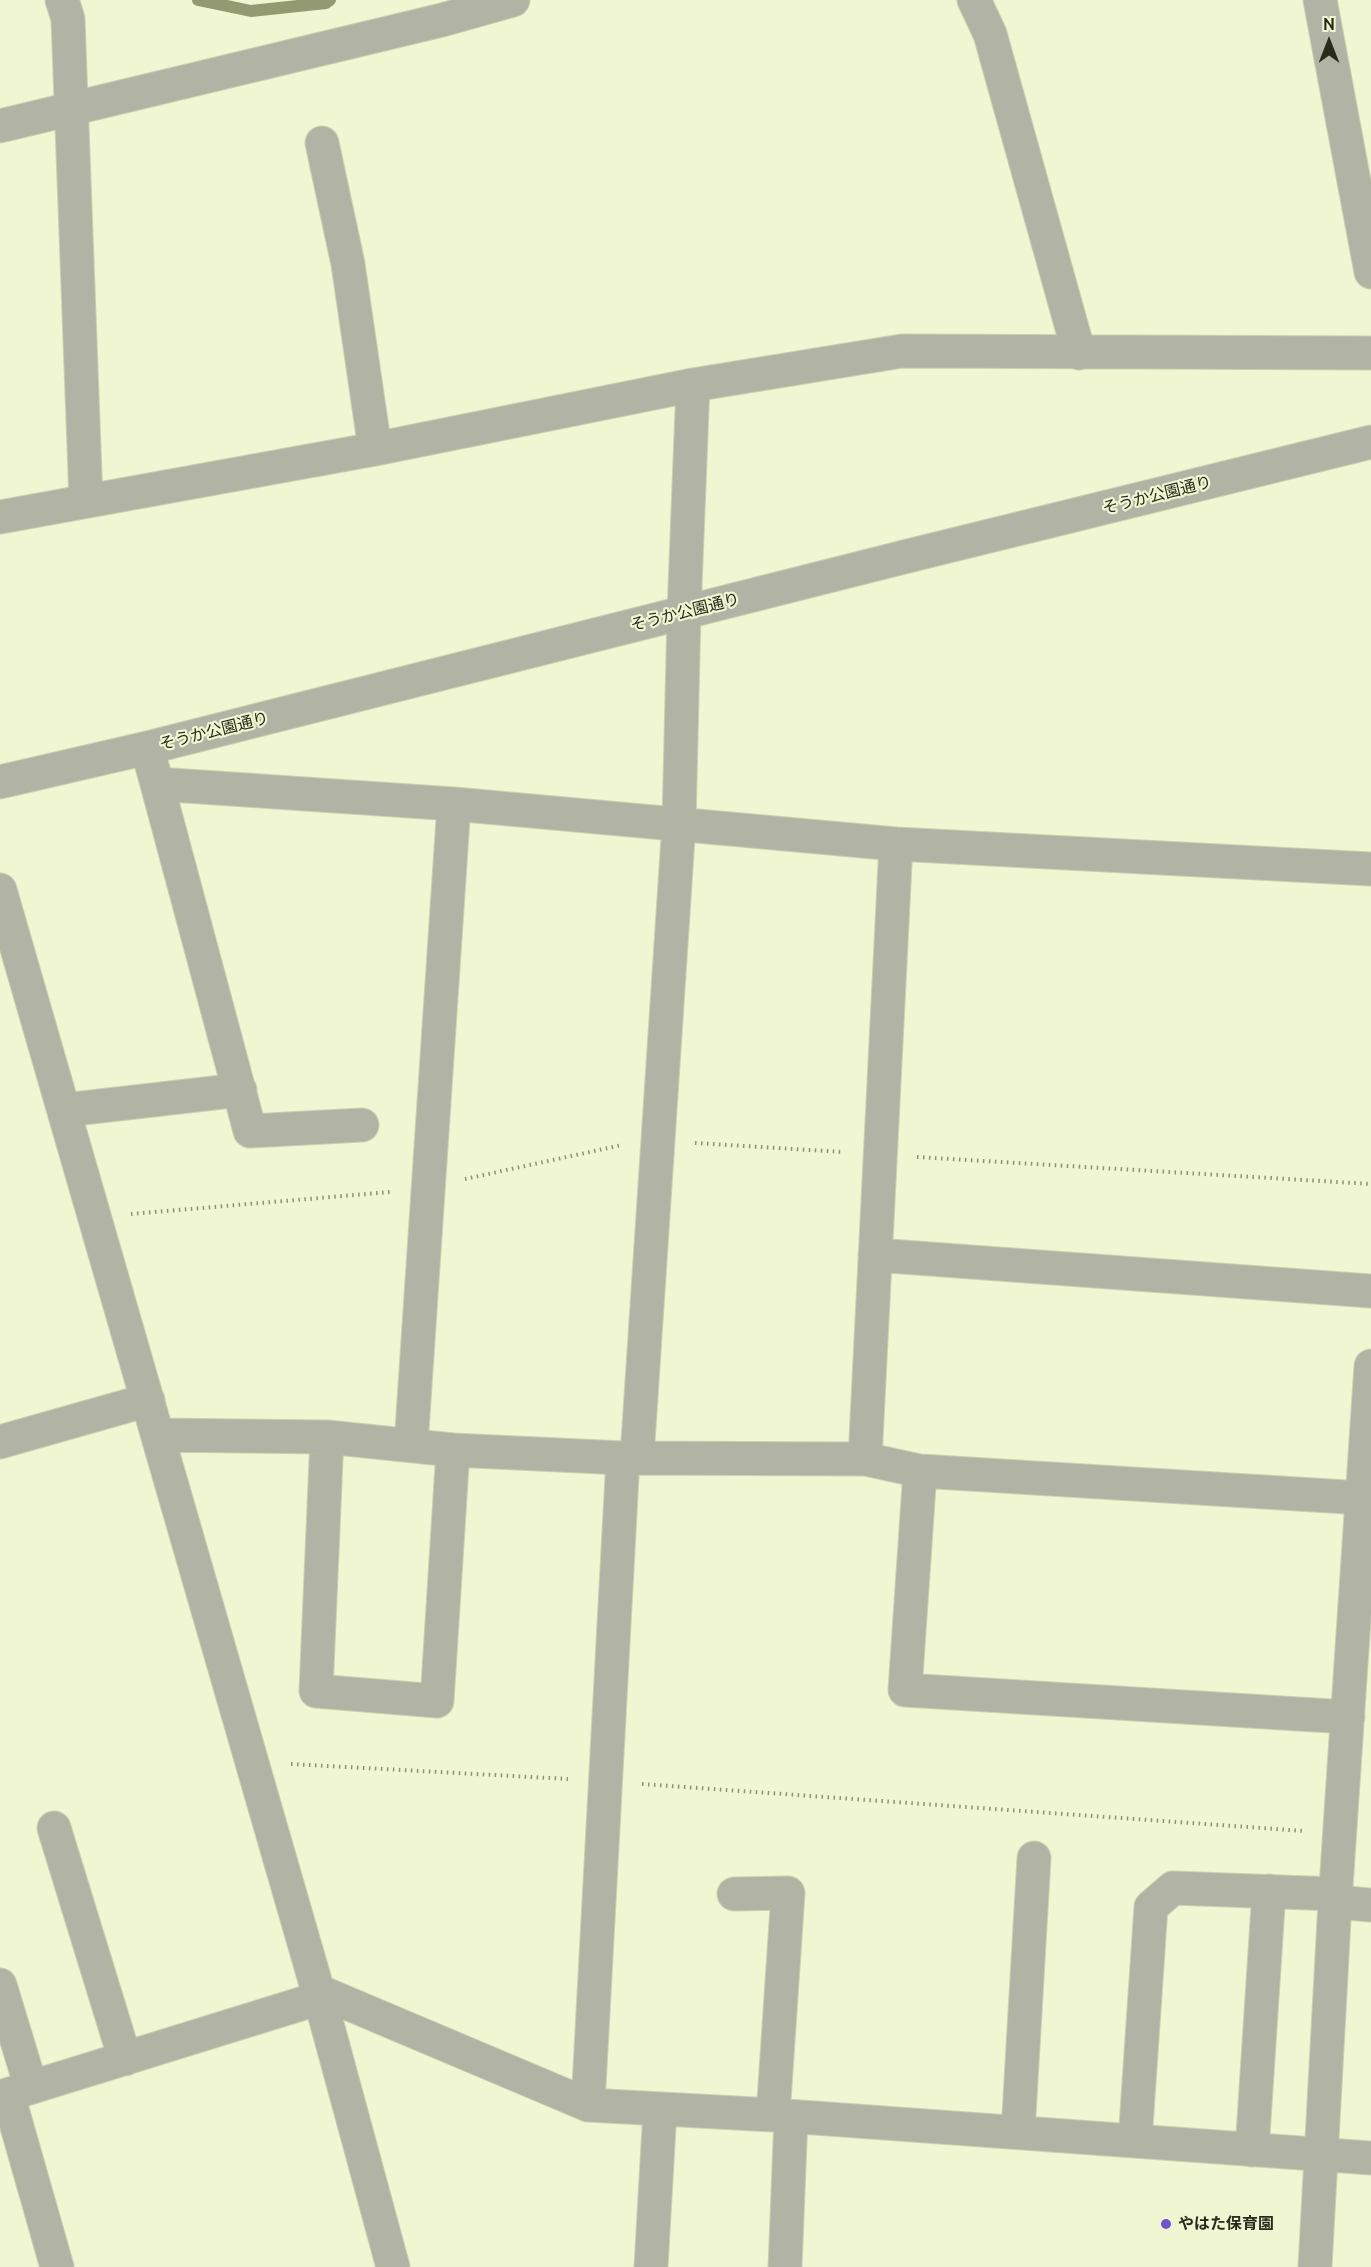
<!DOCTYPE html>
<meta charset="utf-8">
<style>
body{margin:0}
#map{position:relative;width:1371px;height:2267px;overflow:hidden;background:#eff6d1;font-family:Ubuntu,sans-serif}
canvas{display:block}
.north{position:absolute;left:1299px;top:12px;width:60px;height:60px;-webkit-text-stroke:4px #eff6d1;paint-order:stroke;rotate:0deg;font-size:16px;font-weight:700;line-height:24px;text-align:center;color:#282a1c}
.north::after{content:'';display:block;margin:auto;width:21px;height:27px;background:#282a1c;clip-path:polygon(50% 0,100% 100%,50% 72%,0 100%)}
</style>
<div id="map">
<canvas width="1371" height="2267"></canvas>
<div class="north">N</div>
</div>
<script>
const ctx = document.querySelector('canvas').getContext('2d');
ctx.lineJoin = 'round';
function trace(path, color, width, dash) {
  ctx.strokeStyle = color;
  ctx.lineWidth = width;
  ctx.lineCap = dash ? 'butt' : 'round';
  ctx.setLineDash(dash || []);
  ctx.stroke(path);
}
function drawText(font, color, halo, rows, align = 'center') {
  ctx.font = font + ' Ubuntu,"Noto Sans JP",sans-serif';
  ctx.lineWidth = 4.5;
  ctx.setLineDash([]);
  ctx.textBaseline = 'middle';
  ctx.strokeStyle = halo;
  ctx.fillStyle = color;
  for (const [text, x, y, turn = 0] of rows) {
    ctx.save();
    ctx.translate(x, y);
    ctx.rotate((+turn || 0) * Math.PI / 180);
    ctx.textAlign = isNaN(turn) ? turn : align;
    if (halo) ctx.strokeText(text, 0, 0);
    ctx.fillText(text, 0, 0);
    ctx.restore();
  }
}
const stream = new Path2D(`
 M198 0 251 11 326 3 330 0`);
const path = new Path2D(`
 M695 1143 843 1152
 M917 1157 1371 1184
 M465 1179 622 1145
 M131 1214 390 1192
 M291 1764 568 1779
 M642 1784 1304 1831`);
const minor = new Path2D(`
 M62 0 68 19 86 501
 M974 0 990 34 1079 353
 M1320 0 1371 272
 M0 126 442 20 513 0
 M322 143 348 264 375 449
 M0 517 375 449 693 385 902 351 1371 353
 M147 748 157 784 454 804 896 844 1371 869
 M0 782 147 748 908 556 1371 442
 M157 784 250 1131 362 1125
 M0 890 320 1998 393 2267
 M65 1110 240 1090
 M875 1255 1371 1291
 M158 1435 327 1437 453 1450 623 1458 865 1459 920 1471 1363 1498
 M327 1437 316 1691 437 1701 453 1450
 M0 1442 148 1400
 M411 1445 454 804
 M637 1457 679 823 684 612 693 385
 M865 1459 896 844
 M920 1471 905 1690 1348 1717
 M54 1828 125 2059
 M734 1894 788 1893 773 2115
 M1335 1902 1371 1905
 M0 1985 31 2087
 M316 1990 588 2105 773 2115 1371 2158
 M8 2095 57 2267
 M0 2097 320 1998
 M588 2105 623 1458
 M1018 2132 1034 1858
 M1135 2141 1151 1907 1173 1888 1335 1894
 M1252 2150 1269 1891
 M651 2267 660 2109
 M785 2267 791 2117
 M1315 2267 1335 1902 1371 1366`);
const markers = [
 [1166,2224,6,"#7354ce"]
];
const streetNames = [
 ["そうか公園通り",1157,495,-14],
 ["そうか公園通り",685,612,-14],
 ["そうか公園通り",214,731,-14]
];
const poiNames = [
 ["やはた保育園",1178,2224]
];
trace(stream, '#939a72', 12);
trace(minor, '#cbd1b0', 35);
trace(path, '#8c9077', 4, [1.5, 4.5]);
trace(minor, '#b1b4a4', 33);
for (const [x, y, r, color] of markers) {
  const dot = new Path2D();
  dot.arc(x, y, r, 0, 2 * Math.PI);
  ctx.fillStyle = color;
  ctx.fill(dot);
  trace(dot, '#eff6d1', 2);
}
drawText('16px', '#282a1c', '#eff6d1', streetNames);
drawText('bold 16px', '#282a1c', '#eff6d1', poiNames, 'left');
</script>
